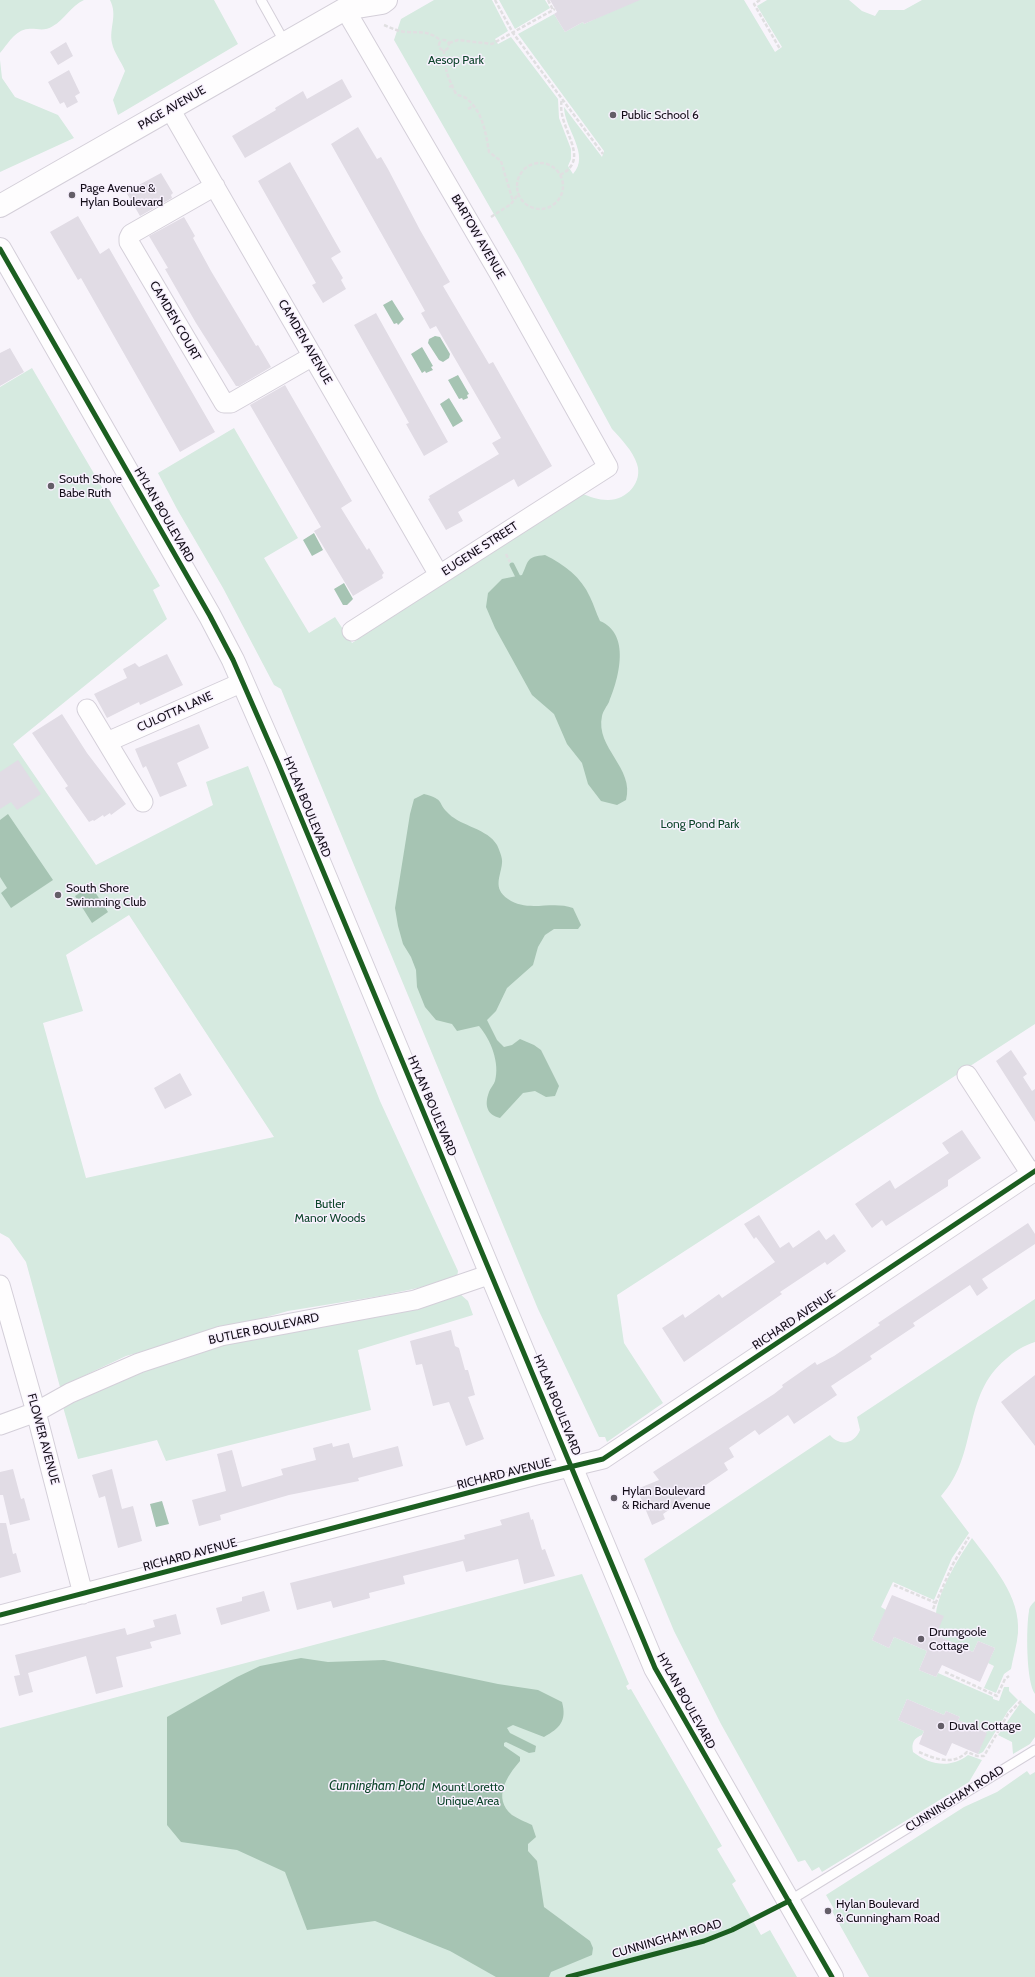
<!DOCTYPE html>
<style>
body{margin:0}
canvas{display:block;background:#f8f4fb}
</style>
<canvas width="1035" height="1977"></canvas>
<script>
const ctx = document.querySelector('canvas').getContext('2d');
ctx.lineJoin = 'round';
function fillPath(path, color) {
  ctx.fillStyle = color;
  ctx.fill(path, 'evenodd');
}
function trace(path, color, width, dash) {
  ctx.strokeStyle = color;
  ctx.lineWidth = width;
  ctx.lineCap = dash ? 'butt' : 'round';
  ctx.setLineDash(dash || []);
  ctx.stroke(path);
}
function drawText(font, color, halo, rows, align = 'center') {
  ctx.font = font + ' Cabin,sans-serif';
  ctx.lineWidth = 3;
  ctx.setLineDash([]);
  ctx.textBaseline = 'middle';
  ctx.strokeStyle = halo;
  ctx.fillStyle = color;
  for (const [text, x, y, turn = 0] of rows) {
    ctx.save();
    ctx.translate(x, y);
    ctx.rotate((+turn || 0) * Math.PI / 180);
    ctx.textAlign = isNaN(turn) ? turn : align;
    if (halo) ctx.strokeText(text, 0, 0);
    ctx.fillText(text, 0, 0);
    ctx.restore();
  }
}
const green = new Path2D(`
 M0 0H84C71 6 64 20 53 26 44 32 37 28 28 29 15 30 8 44 0 53Z
 M110 0H214L238 44 118 115 113 100 125 71C121 61 114 53 112 43 109 27 118 16 110 0Z
 M434 0H492L508 31 495 39 498 44 511 37 558 99 559 118 571 149V159L568 166 573 174C591 155 564 128 564 107L602 157 604 151 518 34 554 14 565 32 583 22 584 24 636 0H744L775 52 782 47 757 6 767 0H849L862 11 875 16 879 10H904L922 0H1035V1024L617 1295 624 1343 663 1403 607 1442 605 1437H599L538 1309 281 689 274 685 223 588 177 509 158 473 234 428 298 538 264 558 309 633 335 617 352 643 581 493C590 497 598 500 608 500 627 500 643 482 637 464 633 451 621 439 612 429L519 258 394 40 401 19Z
 M499 0H545L550 8 515 29Z
 M0 60 2 78 15 97 58 115 74 138 0 172Z
 M32 368 160 586 153 590 167 619 13 744 96 865 213 805 206 782 248 766 380 1101 458 1271 457 1277 451 1281 380 1296 288 1311 126 1356 60 1387 26 1262 9 1238 0 1233V387ZM129 915 274 1137 86 1178 43 1023 83 1011 66 955Z
 M460 1294 468 1301 473 1315 358 1350 371 1410 166 1461 157 1440 78 1459 63 1407 78 1397 215 1345Z
 M1035 1299V1342C1023 1346 1015 1351 1006 1359 961 1396 979 1455 941 1496L969 1533 952 1558 934 1600 893 1582 881 1607 886 1610 872 1640 889 1648 894 1637 927 1651 919 1670 936 1677 938 1673 993 1697V1699L999 1701 1004 1687H1009V1691L1018 1700 1008 1711 983 1752 979 1754H978L986 1732 958 1720 960 1717 946 1711 944 1715 907 1699 898 1720 924 1731 922 1735C914 1738 911 1743 913 1752 930 1765 950 1769 968 1755L982 1760 969 1782 822 1872 819 1867 812 1871 805 1860 798 1862 721 1724 674 1631 644 1559 830 1435C839 1446 854 1445 860 1430L857 1417Z
 M972 1538C992 1565 1021 1596 1018 1633 1017 1645 1013 1657 1011 1669L1004 1674 996 1693 984 1688 994 1666 988 1663 995 1648 978 1641 973 1652 936 1635C936 1628 935 1620 936 1613 939 1590 959 1557 972 1538Z
 M582 1574 629 1684 626 1686 628 1690 631 1689 722 1846 717 1849 736 1881 732 1884 761 1935 770 1930 797 1977H0V1728Z
 M1035 1601V1694C1026 1682 1026 1627 1029 1611 1029 1607 1032 1604 1035 1601Z
 M1021 1702 1035 1714V1737L1030 1744 1013 1754 1012 1742 998 1735Z
 M1027 1771 1030 1775 1035 1772V1977H869L832 1911 834 1909 826 1895 964 1807 997 1792Z`);
const water = new Path2D(`
 M392 300 404 319 398 325 397 323 394 324 383 305Z
 M435 336 440 337 450 354 449 358 443 362 439 360 428 343 429 339Z
 M422 347 433 366 431 367 433 370 426 373 425 371 422 373 411 354Z
 M458 375 469 394 467 395 468 398 463 400 462 398 459 399 448 380Z
 M449 398 463 421 453 427 440 404Z
 M314 533 323 550 312 556 303 540Z
 M545 555C565 565 581 577 590 597 594 605 596 613 600 621 631 634 619 678 609 702 607 706 603 711 602 716 595 748 635 768 626 800L617 805 601 801 588 784 582 763 567 744 554 714 532 695 495 628 486 607 488 593 502 579 522 575C529 560 526 557 545 555Z
 M344 583 353 599 347 605H343L334 589Z
 M424 794C446 800 436 802 449 814 461 826 488 829 497 845 499 849 503 859 502 863 501 876 492 888 508 899 528 913 552 900 573 908L581 925 578 929H554L545 935 538 947 533 965 507 988 496 1011 487 1020 497 1040 504 1047 512 1045 520 1039 534 1045 541 1050 559 1086 555 1096 546 1097 535 1091 523 1093 500 1118C487 1115 484 1105 489 1092 490 1088 494 1085 495 1081 500 1063 491 1040 479 1026L457 1031 452 1024 436 1020 425 1007 417 987 416 970 411 957 403 944 398 926 395 908 410 814 414 799Z
 M8 814 53 880 11 908 1 893 7 888 0 877V820Z
 M91 886 108 912 92 923 75 896Z
 M162 1501 169 1524 156 1527 150 1504Z
 M301 1658 328 1662 384 1660 498 1684 538 1690 562 1702C567 1721 560 1728 544 1737L513 1725 507 1728 510 1733 536 1746 535 1752 529 1753 506 1742 504 1743V1746L520 1757V1761C507 1776 492 1798 512 1815 518 1819 526 1822 532 1825L536 1837 528 1844V1851L537 1861 544 1907 590 1941 593 1948 592 1955 551 1972 549 1977H496L450 1951 375 1921 307 1930 285 1872 237 1850 181 1842 167 1825V1717L237 1677 260 1666Z`);
const stream = new Path2D(`
 M512 565 518 577`);
const building = new Path2D(`
 M550 0H640L584 24 583 22 565 32 554 14 557 12Z
 M66 42 73 56 58 65 50 52Z
 M69 70 80 93 75 96 78 102 67 108 64 102 60 104 48 82Z
 M342 79 352 97 245 158 232 136 276 110 275 108 303 91 307 99Z
 M358 127 377 159 381 157 388 169 420 230 450 282 443 286 489 364 493 362 552 466 518 487 514 479 458 512 463 521 446 530 428 499 430 498 429 496 499 454 492 443 501 438 436 326 430 329 421 313 425 311 331 144Z
 M290 162 341 252 331 258 343 278 341 280 346 289 323 303 312 285 316 283 258 181Z
 M161 173 173 193 171 195 172 198 140 216 126 192Z
 M78 216 100 254 109 248 215 432 180 452 81 278 78 280 50 232Z
 M184 217 195 236 193 238 211 271 256 346 258 345 271 367 239 386H236L196 323 165 269 168 268 149 236Z
 M376 313 448 442 424 456 406 424 409 423 394 396 354 325Z
 M10 348 24 372 0 386V353Z
 M285 385 352 501 341 508 367 550 369 548 384 573 382 575 383 578 353 596 314 531 321 527 250 405Z
 M167 654 183 685 140 705 139 702 107 718 94 694 127 678 123 669 135 663 139 667Z
 M62 714 87 753 126 804 111 815 110 813 104 817 103 815 94 821 93 820 89 822 65 788 68 786 32 733Z
 M199 724 209 748 177 763 187 786 160 797 146 766 143 768 135 749Z
 M18 760 41 794 17 810 11 802 0 809V772Z
 M1011 1050 1027 1074 1023 1077 1032 1091 1035 1089V1122L996 1061Z
 M180 1073 192 1095 165 1109 154 1088Z
 M962 1130 981 1158 948 1180V1186L886 1226 882 1220 872 1228 855 1204 890 1180 895 1189 949 1153 942 1143Z
 M759 1215 780 1248 789 1242 793 1248 819 1230 826 1240 834 1234 846 1251 827 1265 825 1262 780 1292 782 1294 684 1362 662 1328 683 1314 685 1318 719 1294 722 1298 775 1262 756 1237 754 1239 744 1224Z
 M1028 1223 1035 1234V1244L982 1279 988 1288 977 1296 970 1285 913 1323 915 1326 870 1356 872 1359 831 1386 837 1395 794 1424 788 1415 759 1435 755 1430 729 1448 734 1457 724 1463 728 1470 663 1514 665 1519 652 1525 637 1489 659 1480 653 1472 774 1394 783 1387 782 1385 815 1362 817 1365 834 1356 880 1325 878 1323Z
 M451 1330 455 1346 459 1348 465 1370H468L475 1395 468 1397 484 1439 466 1446 449 1402 433 1406 422 1364 416 1365 410 1341Z
 M1035 1375V1446L1001 1402Z
 M332 1443 333 1447 349 1443 353 1458 398 1446 403 1466 358 1478 359 1481 289 1495 220 1515 221 1520 199 1526 192 1500 226 1491 217 1454 232 1450 242 1487 283 1475 281 1469 316 1460 313 1448Z
 M13 1469 21 1499 24 1498 30 1520 10 1525 3 1495H0V1472Z
 M112 1469 122 1509 133 1506 142 1541 118 1548 105 1496 99 1498 92 1475Z
 M529 1512 531 1520 533 1519 542 1550 545 1549 555 1576 524 1584 518 1559 466 1572 463 1561 403 1576 405 1584 369 1593 370 1598 333 1608 331 1601 297 1610 290 1583 465 1539 464 1535 502 1525 500 1520Z
 M0 1523H6L13 1554 16 1553 21 1572 0 1578Z
 M264 1591 270 1611 221 1625 216 1608 242 1601V1597Z
 M892 1595 944 1616 936 1635 973 1652 978 1641 995 1648 980 1682 942 1665 936 1677 919 1670 927 1651 894 1637 889 1648 872 1640Z
 M176 1614 181 1634 150 1642 152 1648 116 1657 123 1687 96 1694 86 1656 28 1673 33 1692 19 1696 14 1676 20 1675 15 1655 125 1628 127 1635 155 1627 153 1620Z
 M907 1699 944 1715 946 1711 960 1717 958 1720 987 1733 978 1754 952 1743 946 1756 919 1744 924 1731 898 1720Z`);
const path = new Path2D(`
 M495 0 513 33 603 154
 M548 0 553 10
 M760 0 754 4 780 49
 M384 25C391 28 398 31 405 32 420 33 429 30 441 41
 M439 45a5 5 0 1 1 10 0a5 5 0 1 1-10 0Z
 M449 43 458 40 492 44 555 9
 M444 50C444 69 448 77 456 94 459 96 464 96 467 99 483 112 486 134 489 152L501 161 513 201
 M449 87 453 85
 M468 109 473 106
 M517 186a23 23 0 1 1 46 0a23 23 0 1 1-46 0Z
 M560 175C594 158 555 127 562 99
 M491 217 511 204 519 193
 M506 554 510 562
 M894 1585 936 1603
 M933 1609 953 1564 969 1537
 M945 1672 997 1696 1005 1679 1009 1676
 M919 1752C935 1759 953 1766 967 1752L977 1756H984L1008 1714 1021 1701`);
const service = new Path2D(`
 M261 0 285 43
 M789 1901 1035 1750`);
const minor = new Path2D(`
 M345 9 503 280 608 467 352 631
 M170 109 439 575
 M215 186 131 234 129 238V242L224 403H231L313 356
 M87 709 143 802
 M107 742 243 682
 M967 1075 1031 1174
 M0 1285 36 1412 83 1594
 M0 1425 36 1412 70 1393 139 1363 221 1336 415 1300 491 1274
 M0 1615 536 1475 603 1459 1035 1171`);
const tertiary = new Path2D(`
 M0 206 345 9 382 3 386 0`);
const primary = new Path2D(`
 M0 249 210 616 233 660 278 763 655 1668 832 1977`);
const cycleway = new Path2D(`
 M0 249 210 616 233 660 278 763 655 1668 832 1977
 M0 1615 536 1475 603 1459 1035 1171
 M568 1977 704 1941 732 1930 789 1901`);
const markers = [
 [613,115,4,"#645e68"],
 [72,195,4,"#645e68"],
 [51,486,4,"#645e68"],
 [58,895,4,"#645e68"],
 [614,1498,4,"#645e68"],
 [921,1639,4,"#645e68"],
 [941,1726,4,"#645e68"],
 [828,1911,4,"#645e68"]
];
const parkNames = [
 ["Aesop Park",456,60],
 ["Long Pond Park",700,824],
 ["Butler",330,1204],
 ["Manor Woods",330,1218],
 ["Mount Loretto",468,1787],
 ["Unique Area",468,1801]
];
const streetNames = [
 ["PAGE AVENUE",172,108,-30],
 ["BARTOW AVENUE",478,237,60],
 ["CAMDEN COURT",175,321,60],
 ["CAMDEN AVENUE",305,342,60],
 ["HYLAN BOULEVARD",164,515,60],
 ["EUGENE STREET",480,549,-33],
 ["CULOTTA LANE",175,712,-24],
 ["HYLAN BOULEVARD",307,807,68],
 ["HYLAN BOULEVARD",432,1106,67],
 ["RICHARD AVENUE",794,1320,-34],
 ["BUTLER BOULEVARD",264,1329,-12],
 ["HYLAN BOULEVARD",557,1405,68],
 ["FLOWER AVENUE",43,1439,75],
 ["RICHARD AVENUE",504,1474,-14],
 ["RICHARD AVENUE",190,1555,-15],
 ["HYLAN BOULEVARD",686,1701,61],
 ["CUNNINGHAM ROAD",955,1799,-32],
 ["CUNNINGHAM ROAD",667,1939,-16]
];
const poiNames = [
 ["Public School 6",621,115],
 ["Page Avenue &",80,188],
 ["Hylan Boulevard",80,202],
 ["South Shore",59,479],
 ["Babe Ruth",59,493],
 ["South Shore",66,888],
 ["Swimming Club",66,902],
 ["Hylan Boulevard",622,1491],
 ["& Richard Avenue",622,1505],
 ["Drumgoole",929,1632],
 ["Cottage",929,1646],
 ["Duval Cottage",949,1726],
 ["Hylan Boulevard",836,1904],
 ["& Cunningham Road",836,1918]
];
const waterNames = [
 ["Cunningham Pond",377,1786]
];
fillPath(green, '#d6eae0');
fillPath(water, '#a6c4b3');
trace(stream, '#a6c4b3', 5);
fillPath(building, '#e1dce5');
trace(service, '#d4cfd9', 11);
trace(minor, '#d4cfd9', 21);
trace(tertiary, '#d4cfd9', 24);
trace(primary, '#d4cfd9', 24);
trace(path, '#e0dfe1', 2.5, [4, 2]);
trace(service, '#fefdfe', 9);
trace(minor, '#fefdfe', 19);
trace(tertiary, '#fefdfe', 22);
trace(primary, '#fefdfe', 22);
trace(cycleway, '#1b5e20', 5);
for (const [x, y, r, color] of markers) {
  const dot = new Path2D();
  dot.arc(x, y, r, 0, 2 * Math.PI);
  ctx.fillStyle = color;
  ctx.fill(dot);
  trace(dot, '#f8f1fe', 1.5);
}
drawText('12px', '#0c442a', '#f8f1fe', parkNames);
drawText('12px', '#140e19', '#f8f1fe', streetNames);
drawText('12px', '#140e19', '#f8f1fe', poiNames, 'left');
drawText('italic 13px', '#0d452a', '#f8f1fe', waterNames);
</script>
